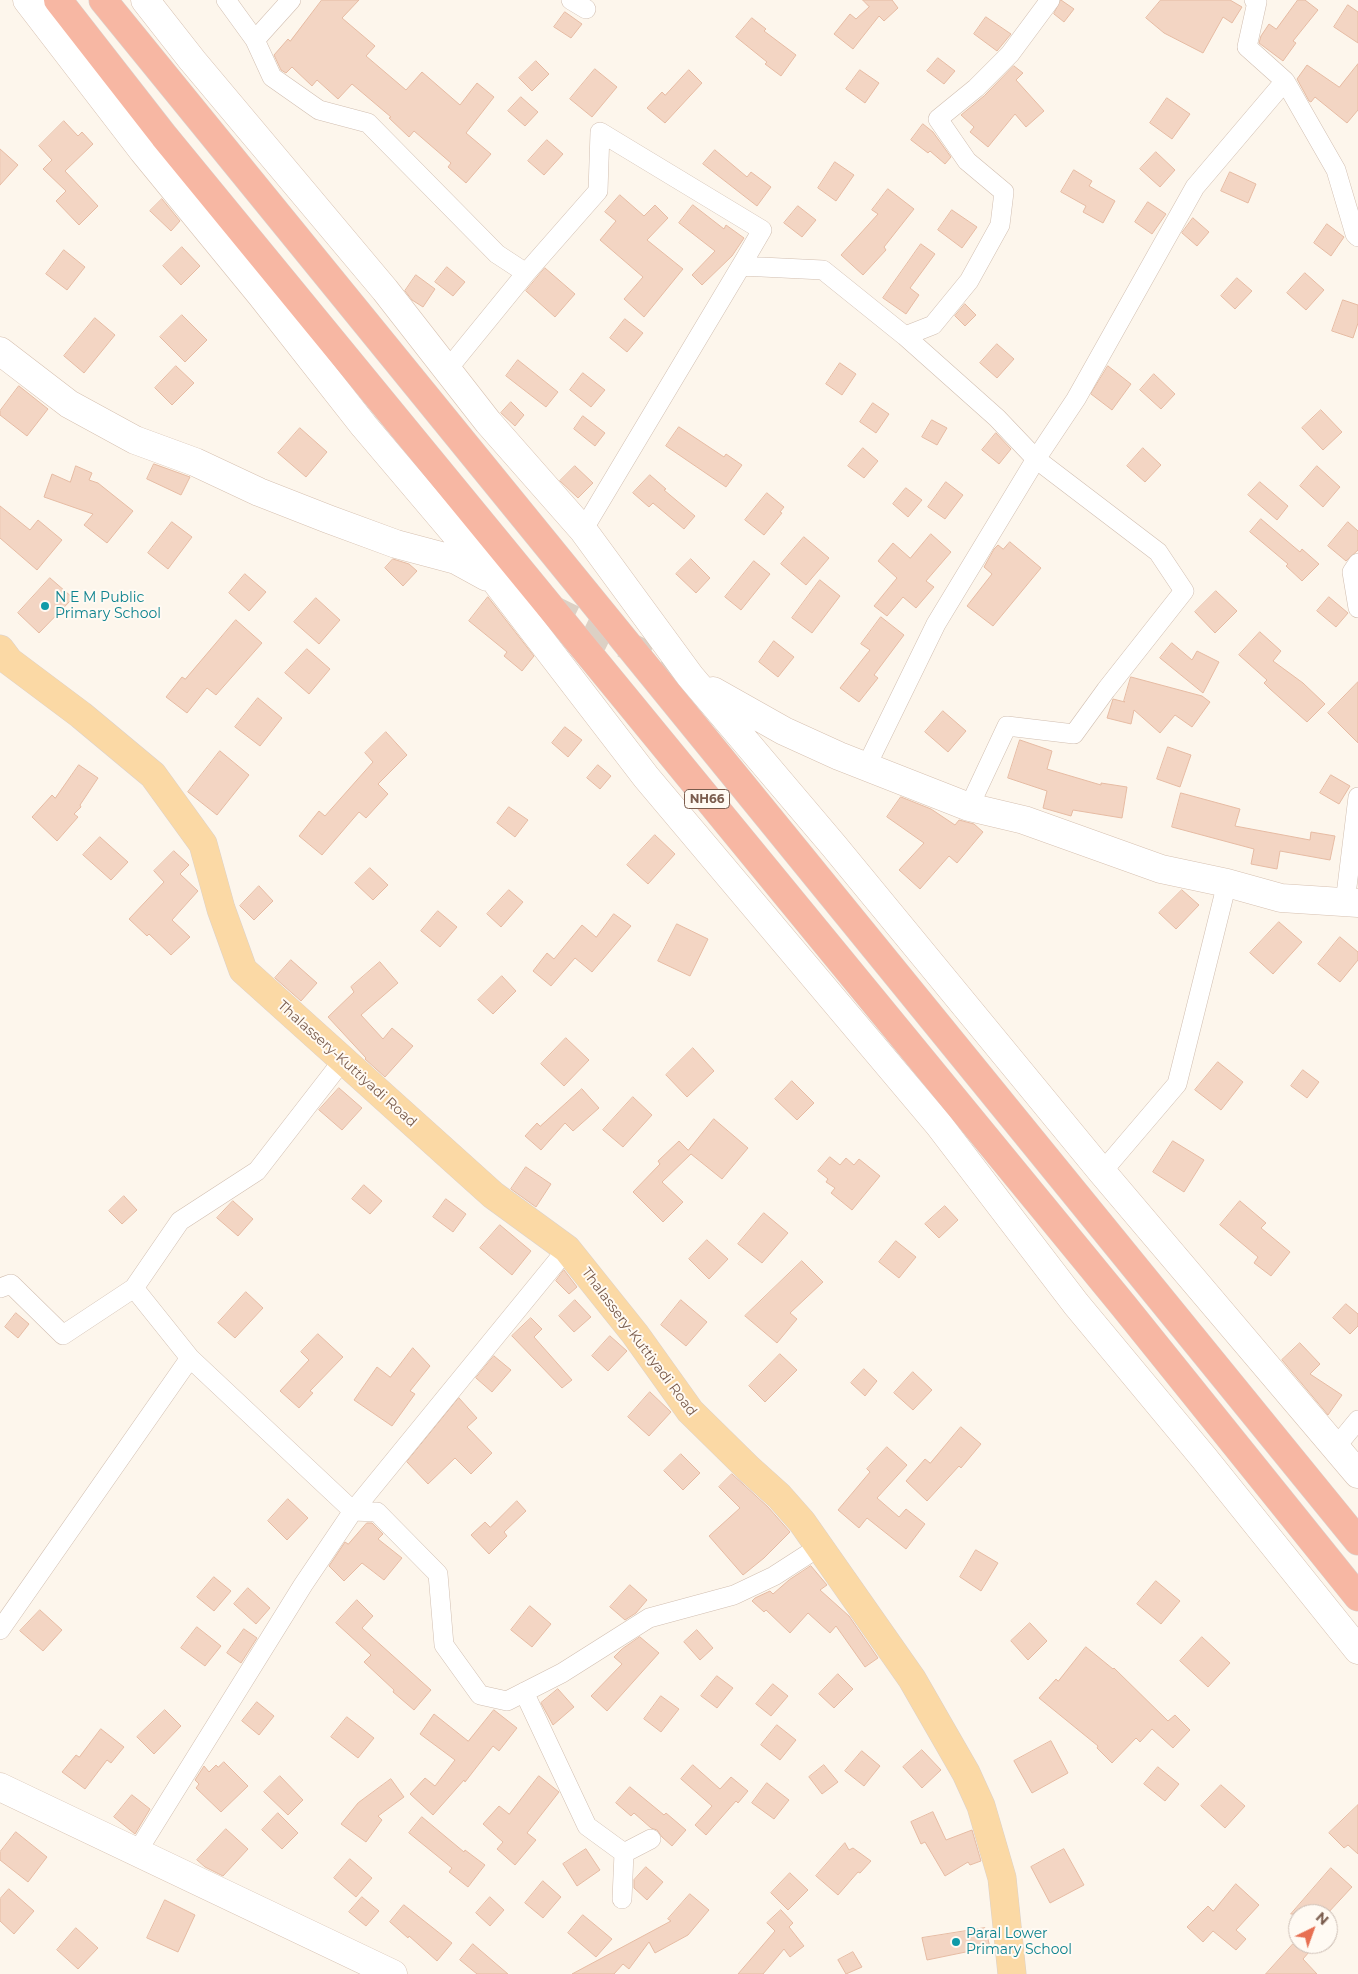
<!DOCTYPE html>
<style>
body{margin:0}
#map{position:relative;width:1358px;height:1974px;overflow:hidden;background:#fdf6ec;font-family:Montserrat,sans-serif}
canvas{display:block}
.north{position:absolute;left:1288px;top:1904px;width:50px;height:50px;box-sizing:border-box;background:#fffaf3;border:1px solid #cabbb1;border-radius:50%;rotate:42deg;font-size:14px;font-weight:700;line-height:20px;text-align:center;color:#7a5c4d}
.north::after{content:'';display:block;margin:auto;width:18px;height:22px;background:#e76f51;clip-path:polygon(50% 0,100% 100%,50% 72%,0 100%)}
</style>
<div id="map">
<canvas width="1358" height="1974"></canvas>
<div class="north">N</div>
</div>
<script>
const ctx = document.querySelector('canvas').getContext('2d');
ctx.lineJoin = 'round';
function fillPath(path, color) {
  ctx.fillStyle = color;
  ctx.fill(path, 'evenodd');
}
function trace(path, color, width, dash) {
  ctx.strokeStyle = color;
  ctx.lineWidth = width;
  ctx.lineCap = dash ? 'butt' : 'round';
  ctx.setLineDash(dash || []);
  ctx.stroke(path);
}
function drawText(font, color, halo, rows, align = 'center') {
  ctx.font = font + ' Montserrat,sans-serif';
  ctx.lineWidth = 4;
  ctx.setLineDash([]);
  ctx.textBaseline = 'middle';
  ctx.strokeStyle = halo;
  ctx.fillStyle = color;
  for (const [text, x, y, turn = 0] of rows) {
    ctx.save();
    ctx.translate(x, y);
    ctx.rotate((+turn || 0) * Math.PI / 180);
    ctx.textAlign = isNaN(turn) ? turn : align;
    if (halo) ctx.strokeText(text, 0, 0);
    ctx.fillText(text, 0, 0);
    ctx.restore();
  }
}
const building = new Path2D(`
 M322 0H359L342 18 375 46 366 56 406 90 422 72 460 105 477 83 494 97 466 133 491 154 466 183 448 167 451 163 414 131 409 137 389 118 391 117 352 84 338 99 317 80 312 86 292 67 286 73 281 70 274 55 288 39 290 41Z
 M863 0H892L898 8 884 21 879 16 853 49 834 34 850 14 856 19 869 7Z
 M1061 0 1074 9 1064 22 1054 14Z
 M1161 0H1230L1242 7 1232 23 1223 17 1203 53 1164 33 1146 18Z
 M1298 0H1305L1318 10 1293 41 1296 43 1283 61 1259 43 1261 36 1269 24 1276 29Z
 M1348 5 1358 12V43L1334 27Z
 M565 12 582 24 571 38 554 27Z
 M986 17 1011 34 997 51 974 34Z
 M752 18 766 29 764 31 796 55 781 76 765 64 767 62 736 37Z
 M938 58 955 71 944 84 927 71Z
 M536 61 549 74 532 91 519 78Z
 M1358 64V110L1347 123 1315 97 1311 102 1309 101 1297 79 1307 65 1339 87Z
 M1014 66 1023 73 1016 80 1044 111 1026 127 1015 114 988 147 970 132 974 127 961 115 984 96Z
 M595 69 617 87 592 117 570 99Z
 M689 70 702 83 665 123 647 108 662 92 665 95Z
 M860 70 879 83 865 103 846 89Z
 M521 97 538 112 525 126 508 111Z
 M1167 98 1190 114 1172 139 1150 123Z
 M64 121 78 136 82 132 93 144 65 171 98 206 79 225 56 201 66 191 43 169 52 160 39 146Z
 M923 124 933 132 951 157 945 164 930 151 928 153 911 140Z
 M547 140 563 154 544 175 528 161Z
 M0 149 18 165 0 185Z
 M715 150 747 177 751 172 771 187 757 206 703 164Z
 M1156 152 1175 170 1160 187 1140 169Z
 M835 162 854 175 836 201 818 188Z
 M1074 170 1092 181 1089 186 1115 201 1103 223 1083 212 1086 206 1061 192Z
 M1230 172 1256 184 1248 203 1221 191Z
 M888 189 914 209 884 247 886 250 863 275 841 255 878 214 872 210Z
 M620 195 644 216 655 205 668 218 647 240 683 269 644 317 624 299 643 277 600 240 616 221 605 212Z
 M162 199 180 221 171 231 150 211Z
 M1148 202 1166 214 1152 234 1135 222Z
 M693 205 724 229 726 225 744 238 732 256 702 285 692 275 715 251 679 223Z
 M798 206 816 220 802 237 784 223Z
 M952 210 977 227 962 248 938 230Z
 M1193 218 1209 232 1197 246 1182 233Z
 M1327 224 1344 237 1331 256 1314 243Z
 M921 244 935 254 910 288 919 295 906 314 883 298Z
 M182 247 200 266 181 285 163 266Z
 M64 250 85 267 67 290 46 274Z
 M447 267 465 282 453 296 435 282Z
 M545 268 575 294 555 317 526 291Z
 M1305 273 1324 290 1306 310 1287 293Z
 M416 275 435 289 423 307 412 300 405 291Z
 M1237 278 1252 291 1235 309 1221 296Z
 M1343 300 1358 305V323L1353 338 1332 331Z
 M965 304 976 315 965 326 955 316Z
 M182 315 207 340 185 362 160 337Z
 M95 318 115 335 84 373 64 356Z
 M625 319 643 333 627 352 610 338Z
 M997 344 1014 359 997 378 980 363Z
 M518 360 558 392 546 407 506 376Z
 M840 363 856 374 842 395 826 384Z
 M176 366 194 383 172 405 155 388Z
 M1108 366 1131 384 1112 410 1091 394Z
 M583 373 605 390 591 407 570 390Z
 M1154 374 1175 394 1161 409 1140 390Z
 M19 386 48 409 27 436 0 415V411Z
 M511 402 524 415 515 426 501 413Z
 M873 403 889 414 876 433 860 422Z
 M1321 410 1342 432 1323 450 1302 428Z
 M583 416 605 433 595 446 574 429Z
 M932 420 947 428 937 445 922 437Z
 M679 427 724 457 726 454 742 465 726 487 666 446Z
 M300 428 327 452 306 477 278 453Z
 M996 433 1011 449 999 464 982 450Z
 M863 448 878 461 864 478 848 466Z
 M1143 448 1161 465 1145 482 1127 466Z
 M154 464 190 477 181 495 147 479Z
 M76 466 92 473 89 480 98 483 133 511 107 543 84 525 93 514 44 497 52 474 70 482Z
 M575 466 593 483 578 498 560 481Z
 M1317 466 1340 487 1323 507 1300 486Z
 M650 475 666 489 664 490 695 516 684 529 653 503 649 507 633 493Z
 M946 482 963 495 945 519 928 507Z
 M1260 482 1288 506 1277 520 1248 495Z
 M906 488 922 500 908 517 893 504Z
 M767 493 784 507 780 512 782 513 764 535 745 520Z
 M0 506 30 530 38 520 62 540 37 570 0 538Z
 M1261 519 1300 552 1302 549 1319 564 1302 581 1286 566 1288 564 1250 532Z
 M172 522 192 537 168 569 148 553Z
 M1348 522 1358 531V550L1346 561 1328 546Z
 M931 534 951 552 926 581 934 587 916 608 903 597 887 616 874 606 897 578 878 561 893 543 910 558Z
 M804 537 829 558 806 585 781 564Z
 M1010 542 1041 568 993 626 967 606 992 574 984 567 994 549 998 545 1003 549Z
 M393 559 409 564 417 571 403 586 385 568Z
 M691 559 710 578 696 593 676 574Z
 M754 561 770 574 741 610 725 597Z
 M245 574 266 592 249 611 229 593Z
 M50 578 73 598 39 633 18 613Z
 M820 580 840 596 812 633 792 618Z
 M1216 591 1237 611 1215 633 1195 612Z
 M488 597 534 656 522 671 504 656 507 652 469 621Z
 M1329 597 1348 613 1336 627 1317 611Z
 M316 598 340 620 319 644 294 622Z
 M881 617 904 635 874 675 878 678 859 702 840 688 870 650 861 644Z
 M236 620 262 643 216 695 207 688 187 713 166 697 182 677 185 679Z
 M1260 632 1281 651 1273 661 1303 683 1325 704 1307 722 1270 689 1264 683 1267 680 1239 655Z
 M774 641 794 657 778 677 759 662Z
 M1172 643 1192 660 1197 651 1219 662 1203 693 1160 658Z
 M307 649 330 669 309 694 285 673Z
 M1131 677 1202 696 1210 702 1192 727 1175 715 1160 733 1134 710 1131 724 1107 718 1113 699 1125 702 1124 701Z
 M1358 682V743L1328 713Z
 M258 698 282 718 260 746 235 727Z
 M943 711 966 731 948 752 925 732Z
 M565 727 582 740 568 757 552 743Z
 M386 732 407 755 378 784 388 794 366 818 359 812 322 855 299 836 319 811 325 816 373 762 365 753Z
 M1020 740 1052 751 1047 769 1101 785V783L1127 787 1122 818 1073 810 1071 816 1043 808 1047 791 1008 778Z
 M1168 747 1191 755 1180 787 1157 779Z
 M220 751 249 775 217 815 188 792Z
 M79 765 98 778 80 805 81 807 74 814 78 817 57 841 32 817 52 795 55 798Z
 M598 765 611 776 600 789 587 778Z
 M1331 775 1350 786 1339 804 1320 793Z
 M1181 793 1240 809 1235 826 1310 840 1311 832 1335 836 1330 860 1280 851 1277 869 1251 864 1254 849 1172 827Z
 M901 797 931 809 955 825 959 820 974 824 983 832 957 863 949 856 920 889 899 870 924 843 887 817Z
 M509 807 528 820 515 837 497 823Z
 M655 835 675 854 648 884 627 865Z
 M100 837 128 862 111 880 83 855Z
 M174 851 189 865 180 874 198 891 172 920 190 937 171 955 149 934 147 936 129 919 164 882 154 871Z
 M370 868 388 885 373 900 355 883Z
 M259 886 273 901 254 920 240 906Z
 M509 890 523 902 501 927 487 914Z
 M1182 890 1199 905 1176 929 1159 913Z
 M438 911 457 927 440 947 421 931Z
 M614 914 631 926 592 972 575 958 551 986 533 971 547 953 554 959 582 925 596 937Z
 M1279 922 1302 942 1273 974 1250 953Z
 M677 924 708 939 690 976 658 961Z
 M1340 937 1358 952V960L1340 982 1318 964Z
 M291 960 317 983 301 1001 275 978Z
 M380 962 398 983 361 1015 383 1039 392 1028 413 1046 385 1077 365 1059 366 1058 328 1017 354 992 351 987Z
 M502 976 516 991 493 1014 478 1000Z
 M566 1038 589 1060 564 1086 541 1064Z
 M693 1048 714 1071 687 1097 666 1075Z
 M1218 1062 1243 1082 1221 1110 1195 1090Z
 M1303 1070 1319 1082 1307 1098 1291 1086Z
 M792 1081 814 1103 797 1120 775 1099Z
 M339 1088 362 1108 342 1130 319 1110Z
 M582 1089 599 1108 573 1131 565 1123 541 1150 525 1136 537 1123 540 1126Z
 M633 1097 652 1115 623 1147 603 1130Z
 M714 1119 748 1148 722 1179 691 1154 662 1182 683 1202 663 1222 633 1192 660 1164 658 1161 679 1141 688 1150Z
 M1173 1141 1204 1160 1184 1192 1153 1172Z
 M830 1157 840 1165 846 1158 854 1165 859 1159 880 1176 852 1210 831 1193 835 1188 826 1182 828 1179 818 1171Z
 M526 1167 551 1184 536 1207 511 1189Z
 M364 1185 382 1201 370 1214 352 1199Z
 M124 1196 137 1210 122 1224 109 1211Z
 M446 1199 466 1214 453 1232 433 1217Z
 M233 1201 253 1219 238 1236 217 1218Z
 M1240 1201 1266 1223 1261 1228 1290 1252 1271 1276 1254 1263 1258 1257 1220 1225Z
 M945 1206 958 1220 939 1238 925 1224Z
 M764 1213 788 1233 762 1263 738 1244Z
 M500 1225 531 1251 512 1275 480 1248Z
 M707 1240 728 1259 709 1279 689 1259Z
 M896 1241 916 1257 899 1278 879 1262Z
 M802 1261 823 1282 790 1313 797 1319 777 1343 745 1316Z
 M564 1270 577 1287 569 1294 556 1281Z
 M246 1292 263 1308 235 1338 218 1323Z
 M575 1300 591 1317 574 1332 559 1316Z
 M681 1300 707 1322 686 1346 661 1325Z
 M1346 1304 1358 1314V1326L1350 1334 1333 1318Z
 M16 1313 29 1324 18 1338 5 1327Z
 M531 1318 542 1329 534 1337 572 1380 562 1388 512 1336Z
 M318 1334 343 1357 310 1391 313 1393 299 1408 280 1391 309 1360 301 1352Z
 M610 1336 627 1351 608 1371 592 1356Z
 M1300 1343 1320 1364 1310 1374 1342 1395 1328 1415 1282 1360Z
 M413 1348 430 1366 410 1391 415 1394 392 1426 354 1400 377 1367 390 1377Z
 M780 1354 797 1370 765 1402 749 1386Z
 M494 1356 511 1370 492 1392 476 1378Z
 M864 1369 877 1381 865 1396 851 1383Z
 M913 1372 932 1390 913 1410 894 1393Z
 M650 1392 671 1412 649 1436 628 1417Z
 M459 1398 477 1418 467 1427 492 1453 471 1474 455 1458 428 1484 407 1462Z
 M961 1427 981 1444 961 1468 959 1466 927 1501 906 1481 925 1459 930 1463Z
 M887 1447 907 1465 877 1498 899 1517 906 1509 925 1524 906 1549 867 1518 859 1528 838 1510 870 1472 867 1469Z
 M681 1454 700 1473 683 1490 664 1471Z
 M732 1474 768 1507 790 1532 764 1558 743 1575 709 1536 740 1508 719 1487Z
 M288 1499 308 1518 287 1540 268 1521Z
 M517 1501 526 1511 504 1532 507 1536 489 1554 471 1535 485 1522 490 1527Z
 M367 1523H372L383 1534 378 1539 402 1558 384 1580 362 1563 344 1581 329 1566 345 1542 348 1544Z
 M976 1550 998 1563 981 1591 960 1577Z
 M811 1566 827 1585 820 1590 849 1616 878 1658 865 1667 836 1626 830 1633 808 1613 790 1633 766 1610 764 1612 752 1601 755 1598 770 1591 773 1594 789 1580Z
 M214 1577 231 1591 214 1611 197 1597Z
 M1156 1581 1180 1601 1161 1624 1137 1604Z
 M630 1585 647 1600 636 1613 625 1620 610 1607Z
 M248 1588 270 1608 256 1624 234 1604Z
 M357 1600 373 1616 362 1628 431 1690 414 1710 393 1692 394 1690 364 1662 371 1655 336 1623Z
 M530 1606 551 1624 532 1647 511 1630Z
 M40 1610 62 1630 43 1651 20 1631Z
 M1030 1623 1047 1641 1028 1660 1011 1641Z
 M197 1627 221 1646 205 1666 181 1648Z
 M244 1629 257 1638 241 1663 227 1653Z
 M697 1630 713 1648 700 1660 684 1642Z
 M640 1637 659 1653 607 1711 591 1696 622 1664 614 1657 622 1649Z
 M1202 1637 1230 1663 1208 1687 1180 1661Z
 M1086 1647 1113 1669 1114 1668 1168 1721 1175 1715 1190 1730 1173 1748 1152 1729 1140 1742 1136 1738 1112 1763 1097 1748 1098 1746 1039 1698 1056 1679 1058 1681Z
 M838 1674 853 1689 834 1708 819 1694Z
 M717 1676 733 1688 717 1708 701 1696Z
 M773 1684 788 1696 771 1716 756 1704Z
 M558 1689 574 1707 553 1725 541 1703Z
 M661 1696 679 1709 661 1732 644 1719Z
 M257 1702 274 1716 259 1735 242 1721Z
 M165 1710 181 1726 154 1754 137 1737Z
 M494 1710 517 1728 499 1751 493 1746 465 1782 464 1780 433 1815 410 1794 425 1778 435 1786 455 1760 420 1734 434 1714 468 1741Z
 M347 1717 374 1738 358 1758 331 1737Z
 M777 1725 796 1740 780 1760 761 1745Z
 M101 1729 124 1747 111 1763 107 1760 85 1789 62 1772 76 1755 79 1757Z
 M1051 1741 1068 1773 1032 1793 1014 1761Z
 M922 1750 941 1770 922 1788 903 1767Z
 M862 1751 880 1766 864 1786 845 1771Z
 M224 1762 248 1786 221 1812 196 1788 199 1784 195 1780 204 1766 209 1772 216 1765 218 1767Z
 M693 1765 720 1789 731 1777 748 1791 738 1803 736 1801 706 1835 695 1825 712 1806 681 1779Z
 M824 1765 838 1782 822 1794 809 1777Z
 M1158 1767 1179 1784 1165 1801 1144 1784Z
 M280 1776 303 1800 288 1815 264 1792Z
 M539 1776 559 1792 527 1833 536 1840 515 1865 497 1849 503 1842 483 1824 499 1806 509 1814Z
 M391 1779 404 1797 378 1816 382 1820 366 1842 341 1824 358 1803Z
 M767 1783 789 1800 774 1819 752 1803Z
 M1221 1785 1245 1806 1225 1828 1201 1806Z
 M630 1787 664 1815 666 1813 686 1830 672 1846 662 1837 657 1830 651 1828 634 1813 631 1816 616 1803Z
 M132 1795 150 1809 135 1834 114 1817Z
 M1358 1805V1854L1348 1845 1344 1848 1329 1833Z
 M933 1812 946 1840 972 1830 981 1861 970 1865 968 1862 945 1876 925 1842 921 1844 911 1822Z
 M278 1813 298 1833 282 1849 262 1830Z
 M422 1817 464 1852 465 1850 485 1865 468 1887 449 1872 452 1868 409 1833Z
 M226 1829 248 1849 223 1876 205 1867 197 1860Z
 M16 1832 47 1857 28 1882 0 1860V1852Z
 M845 1843 849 1850 853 1848 871 1861 860 1873 858 1872 838 1895 816 1876Z
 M586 1849 600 1870 577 1886 563 1864Z
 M1064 1849 1084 1885 1050 1903 1031 1867Z
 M350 1859 372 1878 356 1897 334 1878Z
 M646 1867 663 1882 647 1900 634 1888V1880Z
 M1331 1868 1352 1887 1327 1914H1291Z
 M790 1873 808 1890 788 1910 771 1893Z
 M543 1881 561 1897 543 1918 525 1903Z
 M1236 1884 1259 1905 1236 1930 1246 1939 1236 1950 1213 1931 1203 1942 1187 1927 1208 1906 1213 1911Z
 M9 1889 34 1911 14 1934 0 1921V1899Z
 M690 1894 709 1910 688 1935 655 1953 649 1942 629 1969 623 1964 614 1974H572L671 1921 668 1919Z
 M362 1897 379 1911 366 1926 349 1912Z
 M490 1897 504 1910 490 1926 476 1913Z
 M165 1900 195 1915 178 1952 147 1938Z
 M404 1905 452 1943 437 1961 409 1936 408 1938 390 1922Z
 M781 1910 793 1923 789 1927 804 1946 790 1957 784 1949 763 1974H738L775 1931 767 1923Z
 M583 1915 612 1939 596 1957 568 1933Z
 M76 1928 98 1948 78 1969 57 1950Z
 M985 1928 990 1947 927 1960 922 1938Z
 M473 1944 508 1974H477L460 1960Z
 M1293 1944H1316L1303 1959 1317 1974H1266Z
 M853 1952 862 1967 846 1974 838 1960Z`);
const secondaryTunnel = new Path2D(`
 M548 607 690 676`);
const street = new Path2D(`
 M226 0 255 40 272 77 319 110 368 123 497 254 526 273
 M571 0 586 9
 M255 40 291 0
 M1285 81 1336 170 1355 234 1358 237
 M905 336 933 325 969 281 1000 225 1004 192 967 161 938 119 976 88 1010 54 1050 0
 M447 370 526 273 598 191 600 132 762 230 741 266
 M583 530 741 266 823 270 905 336 997 418 1036 459 1158 552 1184 591 1106 690 1074 734 1007 726 969 807
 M1358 563 1352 572 1358 608
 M866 767 936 624 1036 459 1076 399 1195 187 1285 81 1247 47 1257 2 1254 0
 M1345 903 1358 797
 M1102 1172 1177 1084 1227 883
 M0 1288 11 1284 63 1335 134 1288 190 1358
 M134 1288 180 1221 257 1171 343 1060
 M1335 1448 1358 1420
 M0 1630 190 1358 353 1511 377 1512 438 1574 444 1645 480 1695 507 1701 562 1673 649 1618 734 1595 774 1576 819 1547
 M524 1692 587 1826 624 1853 622 1899
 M137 1852 303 1585 353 1511 567 1249
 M624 1853 651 1839`);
const secondary = new Path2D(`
 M27 0 143 151 261 295 364 426 497 583 646 777 939 1125 1076 1304 1204 1458 1358 1650
 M145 0 192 60 385 290 488 422 583 530 690 676 834 846 1102 1172 1358 1474
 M0 351 69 404 135 440 195 462 259 492 328 519 396 544 456 560 487 577
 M713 691 784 731 839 756 969 807 1024 820 1161 869 1227 883 1281 898 1358 903
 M0 1787 393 1974`);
const primary = new Path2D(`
 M0 649 9 661 81 715 153 775 203 844 221 909 243 970 493 1195 567 1249 635 1334 690 1411 749 1469 779 1496 802 1522 912 1679 966 1773 981 1806 1002 1878 1012 1974`);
const highway = new Path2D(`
 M58 0 164 136 1123 1305 1358 1597
 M103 0 1358 1541`);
const markers = [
 [45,606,5,"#0f9aa8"],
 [956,1942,5,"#0f9aa8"]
];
const shields = [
 [707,799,45]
];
const shieldNames = [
 ["NH66",707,799]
];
const cultureNames = [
 ["N E M Public",55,598],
 ["Primary School",55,614],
 ["Paral Lower",966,1934],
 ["Primary School",966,1950]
];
const streetNames = [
 ["Thalassery-Kuttiyadi Road",347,1064,42],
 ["Thalassery-Kuttiyadi Road",639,1342,53]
];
fillPath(building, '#f3d5c3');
trace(building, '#e6bba3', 1);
trace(secondaryTunnel, '#dcd0c4', 28, [28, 14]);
trace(street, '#d1beb0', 20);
trace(secondary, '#d6c0b0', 29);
trace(primary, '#dad1cd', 29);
trace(highway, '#dad1cd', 29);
trace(street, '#fff', 19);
trace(secondary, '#fff', 28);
trace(primary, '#fbd9a5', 28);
trace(highway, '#f7b7a3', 28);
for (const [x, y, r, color] of markers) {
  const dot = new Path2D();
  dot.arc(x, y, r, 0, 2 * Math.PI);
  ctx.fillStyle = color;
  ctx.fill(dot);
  trace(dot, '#fffaf3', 2);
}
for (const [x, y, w] of shields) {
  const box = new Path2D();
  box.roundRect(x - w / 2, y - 9.5, w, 19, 4);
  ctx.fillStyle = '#fffaf3';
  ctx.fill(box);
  trace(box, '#7a5c4d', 1);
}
drawText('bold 12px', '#7a5c4d', null, shieldNames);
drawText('14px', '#0d838f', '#fffaf3', cultureNames, 'left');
drawText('14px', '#7a5c4d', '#fffaf3', streetNames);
</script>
